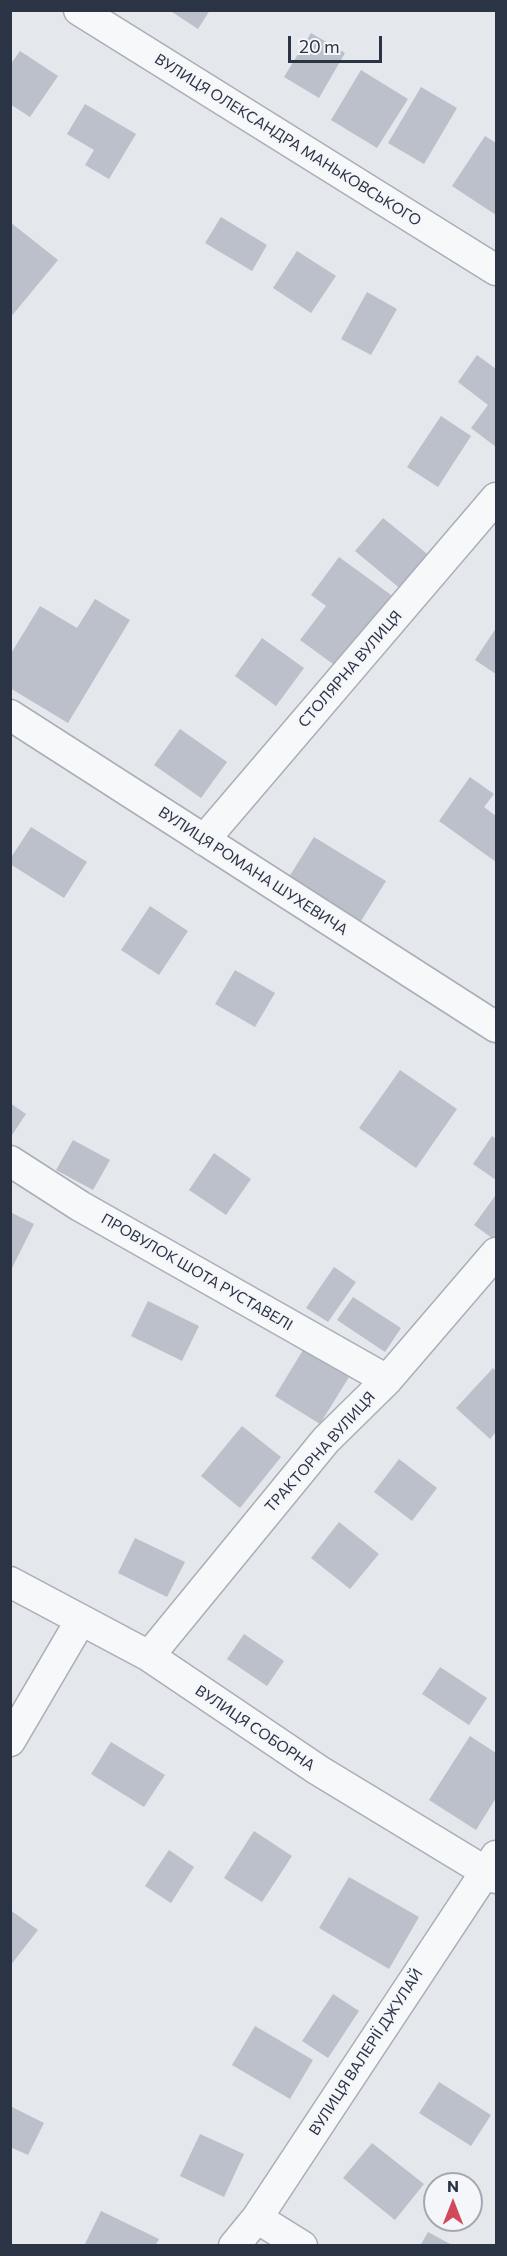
<!DOCTYPE html>
<meta charset="utf-8">
<style>
body{margin:0}
#map{position:relative;width:507px;height:2256px;overflow:hidden;background:#e4e7ec;font-family:Commissioner,sans-serif}
canvas{display:block}
.frame{position:absolute;inset:0;border:12px solid #2b3445;pointer-events:none}
.north{position:absolute;left:423px;top:2172px;width:60px;height:60px;box-sizing:border-box;background:#f4f6f9;border:2px solid #a4a8b1;border-radius:50%;rotate:0deg;font-size:16px;font-weight:700;line-height:24px;text-align:center;color:#2b3445}
.north::after{content:'';display:block;margin:auto;width:21px;height:27px;background:#d1495b;clip-path:polygon(50% 0,100% 100%,50% 72%,0 100%)}
.scale{position:absolute;left:288px;top:36px;width:94px;height:27px;box-sizing:border-box;border:3px solid #2b3445;border-top:0;padding-left:8px;font-size:18px;line-height:21px;white-space:nowrap;color:#2b3445;-webkit-text-stroke:4px #f4f6f9;paint-order:stroke}
</style>
<div id="map">
<canvas width="507" height="2256"></canvas>
<div class="frame"></div>
<div class="north">N</div>
<div class="scale">20 m</div>
</div>
<script>
const ctx = document.querySelector('canvas').getContext('2d');
ctx.lineJoin = 'round';
function fillPath(path, color) {
  ctx.fillStyle = color;
  ctx.fill(path, 'evenodd');
}
function trace(path, color, width, dash) {
  ctx.strokeStyle = color;
  ctx.lineWidth = width;
  ctx.lineCap = dash ? 'butt' : 'round';
  ctx.setLineDash(dash || []);
  ctx.stroke(path);
}
function drawText(font, color, halo, rows, align = 'center') {
  ctx.font = font + ' Commissioner,sans-serif';
  ctx.lineWidth = 4.5;
  ctx.setLineDash([]);
  ctx.textBaseline = 'middle';
  ctx.strokeStyle = halo;
  ctx.fillStyle = color;
  for (const [text, x, y, turn = 0] of rows) {
    ctx.save();
    ctx.translate(x, y);
    ctx.rotate((+turn || 0) * Math.PI / 180);
    ctx.textAlign = isNaN(turn) ? turn : align;
    if (halo) ctx.strokeText(text, 0, 0);
    ctx.fillText(text, 0, 0);
    ctx.restore();
  }
}
const building = new Path2D(`
 M169 10H210L198 29Z
 M311 33 345 53 319 98 284 77Z
 M20 51 58 76 30 117 10 104V65Z
 M361 70 408 99 377 148 331 120Z
 M421 87 457 108 424 164 388 143Z
 M85 104 136 134 109 179 85 165 94 150 67 134Z
 M485 136 496 143V215L452 186Z
 M221 217 267 245 252 271 205 243Z
 M10 222 58 260 10 318Z
 M297 251 336 276 311 313 273 288Z
 M367 292 397 309 371 355 341 339Z
 M477 355 496 369V447L471 428 488 405 458 382Z
 M441 416 471 436 438 487 407 467Z
 M383 518 431 557 403 591 355 551Z
 M339 557 398 600 344 672 300 640 326 606 311 595Z
 M95 599 130 620 68 723 10 688V655L40 606 77 628Z
 M496 628V674L475 660Z
 M262 638 304 668 276 706 235 676Z
 M180 729 227 762 201 798 154 765Z
 M470 777 494 794 484 807 496 816V862L439 821Z
 M31 827 87 862 64 898 10 864V859Z
 M314 837 386 881 361 921 289 877Z
 M150 906 188 931 159 975 121 950Z
 M235 970 275 993 255 1027 215 1004Z
 M400 1070 457 1109 416 1168 359 1128Z
 M10 1103 26 1114 10 1138Z
 M492 1136 496 1139V1180L473 1164Z
 M73 1140 110 1160 93 1190 56 1170Z
 M214 1153 251 1179 226 1215 189 1190Z
 M495 1196 496 1198V1241L474 1225Z
 M10 1212 34 1224 10 1272Z
 M334 1267 356 1282 328 1322 306 1308Z
 M353 1297 401 1328 385 1352 337 1320Z
 M148 1301 199 1326 182 1361 131 1336Z
 M303 1350 349 1377 320 1424 275 1396Z
 M493 1368 496 1371V1432L490 1439 456 1408Z
 M242 1426 281 1457 240 1508 201 1476Z
 M399 1459 437 1488 412 1521 374 1492Z
 M339 1522 379 1554 350 1589 311 1558Z
 M135 1538 185 1562 167 1597 118 1573Z
 M244 1634 284 1661 267 1686 227 1659Z
 M440 1667 487 1698 469 1725 422 1694Z
 M470 1736 496 1753V1798L476 1830 429 1800Z
 M111 1742 165 1775 144 1807 91 1774Z
 M254 1831 292 1856 262 1902 224 1878Z
 M169 1850 194 1867 171 1903 145 1886Z
 M349 1877 419 1917 389 1969 319 1928Z
 M10 1910 38 1930 10 1966Z
 M333 1994 359 2011 328 2058 302 2041Z
 M255 2026 313 2060 290 2099 232 2065Z
 M439 2082 491 2115 471 2146 419 2113Z
 M10 2106 44 2123 28 2155 10 2147Z
 M200 2134 244 2154 224 2197 180 2176Z
 M372 2143 424 2184 395 2220 343 2178Z
 M101 2211 159 2239 155 2246H84Z
 M428 2232 454 2246H420Z`);
const street = new Path2D(`
 M79 10 496 270
 M10 715 496 1027
 M204 840 496 498
 M10 1161 80 1206 387 1380
 M10 1582 149 1656 318 1770 496 1878
 M149 1656 326 1440 387 1380 496 1253
 M10 1741 81 1620
 M257 2218 302 2246
 M234 2246 257 2218 496 1856`);
const streetNames = [
 ["ВУЛИЦЯ ОЛЕКСАНДРА МАНЬКОВСЬКОГО",288,140,32],
 ["СТОЛЯРНА ВУЛИЦЯ",350,669,-49],
 ["ВУЛИЦЯ РОМАНА ШУХЕВИЧА",253,871,33],
 ["ПРОВУЛОК ШОТА РУСТАВЕЛІ",197,1272,30],
 ["ТРАКТОРНА ВУЛИЦЯ",320,1452,-48],
 ["ВУЛИЦЯ СОБОРНА",255,1728,34],
 ["ВУЛИЦЯ ВАЛЕРІЇ ДЖУЛАЙ",366,2052,-57]
];
fillPath(building, '#bbc0ca');
trace(street, '#a9aeb7', 33);
trace(street, '#f7f8fa', 30);
drawText('15px', '#2b3445', '#f4f6f9', streetNames);
</script>
